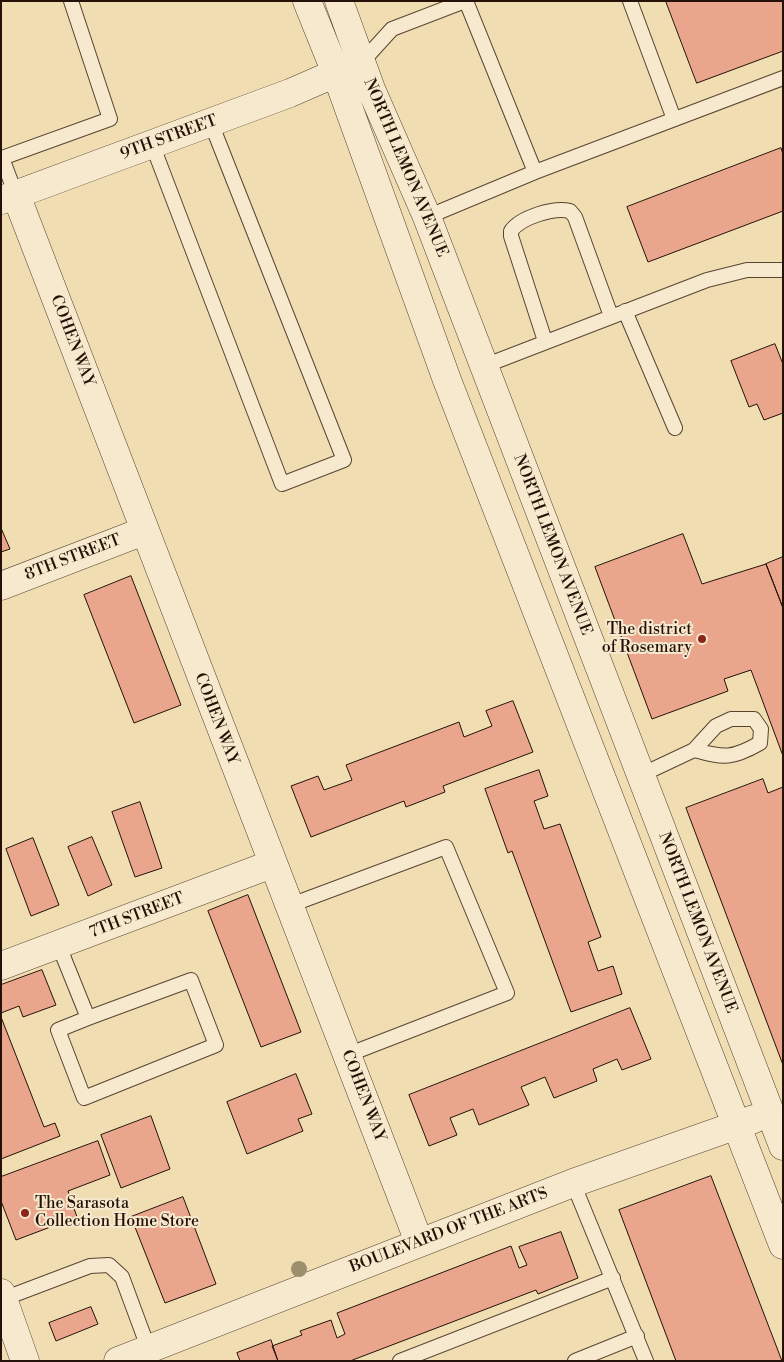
<!DOCTYPE html>
<style>
body{margin:0}
#map{position:relative;width:784px;height:1362px;overflow:hidden;background:#f1ddb2;font-family:"Libre Bodoni",serif}
canvas{display:block}
.frame{position:absolute;inset:0;border:2px solid #251107;pointer-events:none}
</style>
<div id="map">
<canvas width="784" height="1362"></canvas>
<div class="frame"></div>
</div>
<script>
const ctx = document.querySelector('canvas').getContext('2d');
ctx.lineJoin = 'round';
function fillPath(path, color) {
  ctx.fillStyle = color;
  ctx.fill(path, 'evenodd');
}
function trace(path, color, width, dash) {
  ctx.strokeStyle = color;
  ctx.lineWidth = width;
  ctx.lineCap = dash ? 'butt' : 'round';
  ctx.setLineDash(dash || []);
  ctx.stroke(path);
}
function drawText(font, color, halo, rows, align = 'center') {
  ctx.font = font + ' "Libre Bodoni",serif';
  ctx.lineWidth = 4;
  ctx.setLineDash([]);
  ctx.textBaseline = 'middle';
  ctx.strokeStyle = halo;
  ctx.fillStyle = color;
  for (const [text, x, y, turn = 0] of rows) {
    ctx.save();
    ctx.translate(x, y);
    ctx.rotate((+turn || 0) * Math.PI / 180);
    ctx.textAlign = isNaN(turn) ? turn : align;
    if (halo) ctx.strokeText(text, 0, 0);
    ctx.fillText(text, 0, 0);
    ctx.restore();
  }
}
const building = new Path2D(`
 M666 1H783V51L697 83Z
 M781 148 783 154V211L648 262 627 207Z
 M775 344 783 364V413L764 420 757 404 749 407 731 361Z
 M1 528 10 549 1 552Z
 M683 534 702 584 766 564 783 608V756L751 670 724 679 728 691 652 719 595 567Z
 M783 557V608L766 564Z
 M131 576 181 705 134 723 84 595Z
 M513 701 533 752 443 786 445 792 406 807 404 801 311 837 291 786 318 776 324 790 352 780 346 765 459 722 464 737 492 726 486 711Z
 M539 770 548 796 534 801 544 829 560 824 601 937 588 942 598 971 613 966 622 994 571 1012 512 851 508 853 485 789Z
 M763 779 768 793 783 787V1065L686 808Z
 M140 802 162 868 135 877 112 812Z
 M92 837 112 885 88 896 68 847Z
 M33 838 59 905 31 916 6 849Z
 M248 895 301 1032 261 1047 208 911Z
 M42 970 56 1005 23 1017 19 1006 1 1013V985Z
 M630 1008 651 1059 622 1070 617 1059 593 1069 597 1081 554 1098 545 1077 521 1087 529 1105 479 1125 473 1109 450 1118 457 1135 429 1146 409 1095Z
 M1 1017 44 1127 55 1123 60 1136 1 1159Z
 M296 1074 312 1114 298 1119 303 1131 247 1154 227 1102Z
 M151 1116 170 1169 121 1188 101 1135Z
 M98 1141 110 1175 68 1191 77 1217 16 1240 1 1201V1177Z
 M711 1176 782 1361H676L619 1210Z
 M183 1197 216 1284 165 1303 131 1217Z
 M561 1232 578 1278 538 1294 536 1290 350 1361H278L272 1346 302 1335 300 1331 331 1320 337 1338 345 1334 337 1313 511 1246 519 1268 527 1265 519 1247Z
 M91 1307 98 1324 56 1341 49 1323Z
 M271 1340 278 1361H240L237 1353Z`);
const service = new Path2D(`
 M466 1 535 172 783 78
 M630 1 674 119
 M362 62 392 29 465 1
 M152 144 282 484 344 460 211 123
 M16 195 2 158 110 119 71 1
 M427 217 535 172
 M625 311 675 428
 M545 341 511 236V231C521 217 554 207 570 211L575 217 611 316
 M484 366 707 280 747 270H783
 M641 775 694 750 716 726 731 719H754L761 729 760 743C732 759 725 758 694 750
 M288 906 446 847 507 993 347 1055
 M59 946 88 1018 58 1030 84 1098 216 1045 191 980 88 1018
 M573 1183 646 1361
 M3 1299 90 1266 109 1265 122 1277 149 1350
 M400 1361 613 1278
 M575 1361 637 1336`);
const minor = new Path2D(`
 M16 195 419 1242
 M1 200 290 93 336 73
 M1 586 144 531
 M1 966 272 864`);
const tertiary = new Path2D(`
 M307 1 336 73 447 380 783 1245
 M339 1 371 89 427 217 783 1146
 M1 1293 25 1361
 M118 1361 573 1183 754 1119`);
const trees = [
 [299,1269]
];
const markers = [
 [702,639,5,"#8f2418"],
 [25,1213,5,"#8f2418"]
];
const streetNames = [
 ["9TH STREET",169,138,-20],
 ["NORTH LEMON AVENUE",405,168,67],
 ["COHEN WAY",72,341,69],
 ["NORTH LEMON AVENUE",552,545,69],
 ["8TH STREET",73,558,-21],
 ["COHEN WAY",216,719,69],
 ["7TH STREET",137,916,-21],
 ["NORTH LEMON AVENUE",697,923,69],
 ["COHEN WAY",363,1096,69],
 ["BOULEVARD OF THE ARTS",449,1231,-21]
];
const poiNames = [
 ["The district",692,630],
 ["of Rosemary",692,648],
 ["The Sarasota",35,1204,"left"],
 ["Collection Home Store",35,1222,"left"]
];
fillPath(building, '#e9a68d');
trace(building, '#251107', 1);
trace(service, '#584432', 16);
trace(minor, '#584432', 29);
trace(tertiary, '#584432', 29);
trace(service, '#f6e9cd', 14);
trace(minor, '#f6e9cd', 28);
trace(tertiary, '#f6e9cd', 28);
ctx.fillStyle = '#9c8f6e';
for (const [x, y] of trees) {
  ctx.beginPath();
  ctx.arc(x, y, 8, 0, 2 * Math.PI);
  ctx.fill();
}
for (const [x, y, r, color] of markers) {
  const dot = new Path2D();
  dot.arc(x, y, r, 0, 2 * Math.PI);
  ctx.fillStyle = color;
  ctx.fill(dot);
  trace(dot, '#f6e9cd', 2);
}
drawText('16px', '#251107', '#f6e9cd', streetNames);
drawText('16px', '#251107', '#f6e9cd', poiNames, 'right');
</script>
